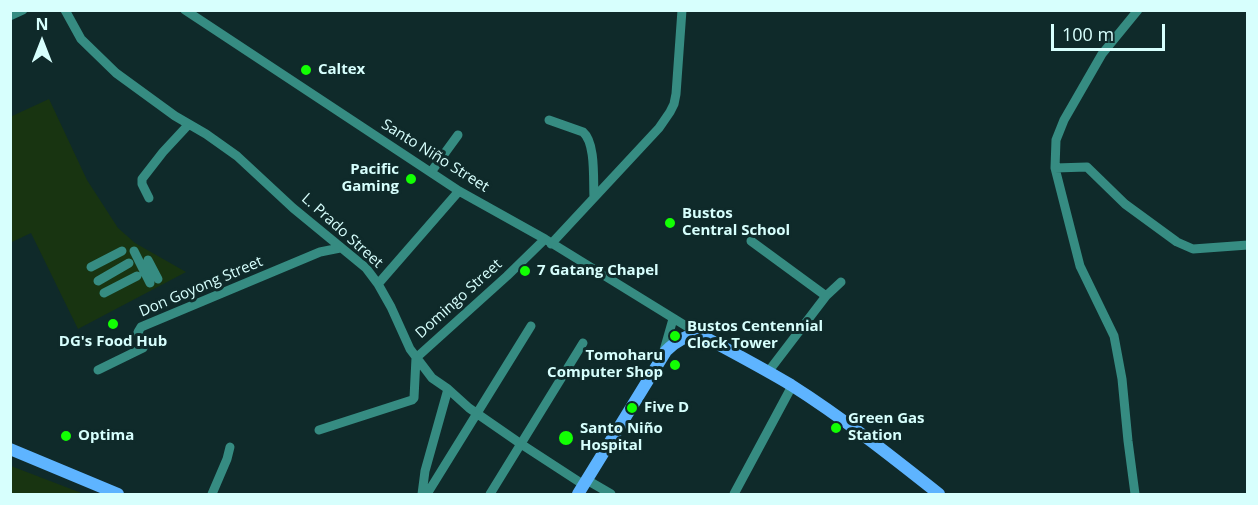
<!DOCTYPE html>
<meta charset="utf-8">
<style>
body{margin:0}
#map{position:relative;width:1258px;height:505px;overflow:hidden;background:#0f2a2a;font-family:"Open Sans",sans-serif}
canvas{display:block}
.frame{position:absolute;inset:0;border:12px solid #d7fffd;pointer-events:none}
.north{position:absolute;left:12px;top:12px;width:60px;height:60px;-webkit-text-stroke:4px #0f2a2a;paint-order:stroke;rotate:0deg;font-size:16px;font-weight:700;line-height:24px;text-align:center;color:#d7fffd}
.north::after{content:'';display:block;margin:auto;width:21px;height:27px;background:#d7fffd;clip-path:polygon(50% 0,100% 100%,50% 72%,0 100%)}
.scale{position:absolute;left:1051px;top:24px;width:114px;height:27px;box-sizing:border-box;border:3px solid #d7fffd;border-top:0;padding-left:8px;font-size:18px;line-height:21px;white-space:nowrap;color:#d7fffd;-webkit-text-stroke:4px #0f2a2a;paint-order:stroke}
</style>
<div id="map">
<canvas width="1258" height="505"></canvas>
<div class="frame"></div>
<div class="north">N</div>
<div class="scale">100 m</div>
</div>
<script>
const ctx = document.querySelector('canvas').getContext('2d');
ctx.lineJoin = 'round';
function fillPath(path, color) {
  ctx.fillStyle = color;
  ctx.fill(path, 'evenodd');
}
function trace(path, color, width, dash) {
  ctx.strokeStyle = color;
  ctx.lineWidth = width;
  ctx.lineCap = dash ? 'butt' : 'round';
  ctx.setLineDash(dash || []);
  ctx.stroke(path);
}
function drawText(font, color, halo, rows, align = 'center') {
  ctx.font = font + ' "Open Sans",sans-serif';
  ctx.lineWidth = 6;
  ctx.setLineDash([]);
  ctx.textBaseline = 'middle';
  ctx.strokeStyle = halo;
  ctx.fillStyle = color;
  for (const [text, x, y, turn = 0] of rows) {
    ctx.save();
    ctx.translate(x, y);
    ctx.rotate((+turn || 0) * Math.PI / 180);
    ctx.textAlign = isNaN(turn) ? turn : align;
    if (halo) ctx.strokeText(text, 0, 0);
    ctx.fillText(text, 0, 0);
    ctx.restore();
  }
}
const green = new Path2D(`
 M49 99 87 180 118 228 135 243 186 272 78 329 31 233 12 242 11 237 10 117Z
 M10 466H11L84 494H11Z`);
const minor = new Path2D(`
 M65 10 81 39 116 73 175 116 206 134 237 156 293 208 366 268 378 284 391 307 410 349 432 378 448 389 469 408 521 444 584 485
 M185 10 459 191 545 239 699 334
 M10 16 23 10
 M549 120 583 132C596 143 593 180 594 197
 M1055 168 1087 167 1125 204 1177 242 1193 249 1248 245
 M431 172 458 135
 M149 198 142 184V179L163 152 189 124
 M751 241 826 296
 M551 244 659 128 670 112 674 104 676 94 682 10
 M134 251 150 283
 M148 260 158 279
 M91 267 122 251
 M98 281 129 263
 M378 284 459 191
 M104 293 137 276
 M663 354 673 319
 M98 370 143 348 144 346 138 332 141 327 320 252 340 248
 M768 372 826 296 841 282
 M319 430 412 400 414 398 416 358 507 276 545 239
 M587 480 611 494
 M212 494 227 459 230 447
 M422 494 425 471 448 389
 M427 494 531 326
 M490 494 583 343
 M734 494 792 386
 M1135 494 1128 441 1122 379 1114 336 1080 266 1055 168 1056 140 1064 120 1102 54 1138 10`);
const major = new Path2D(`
 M10 449 118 494
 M578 494 666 351C675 342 685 335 699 334 730 351 761 367 791 385 843 418 891 456 939 494`);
const markers = [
 [306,70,6,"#12ff03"],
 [411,179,6,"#12ff03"],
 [670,223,6,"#12ff03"],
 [525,271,6,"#12ff03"],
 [113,324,6,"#12ff03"],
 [675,336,6,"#12ff03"],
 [675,365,6,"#12ff03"],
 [632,408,6,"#12ff03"],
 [836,428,6,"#12ff03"],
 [66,436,6,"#12ff03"],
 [566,438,8,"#12ff03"]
];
const poiNames = [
 ["Caltex",318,70],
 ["Pacific",399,170,"right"],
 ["Gaming",399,187,"right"],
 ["Bustos",682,214],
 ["Central School",682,231],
 ["7 Gatang Chapel",537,271],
 ["Bustos Centennial",687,327],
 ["Clock Tower",687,344],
 ["DG's Food Hub",113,342,"center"],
 ["Tomoharu",663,356,"right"],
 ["Computer Shop",663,373,"right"],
 ["Five D",644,408],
 ["Green Gas",848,419],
 ["Station",848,436],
 ["Santo Niño",580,429],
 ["Hospital",580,446],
 ["Optima",78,436]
];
const streetNames = [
 ["Santo Niño Street",435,156,32],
 ["L. Prado Street",342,231,42],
 ["Don Goyong Street",201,287,-23],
 ["Domingo Street",459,299,-42]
];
fillPath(green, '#183411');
trace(minor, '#368c82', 9);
trace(major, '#5eb4ff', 12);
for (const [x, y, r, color] of markers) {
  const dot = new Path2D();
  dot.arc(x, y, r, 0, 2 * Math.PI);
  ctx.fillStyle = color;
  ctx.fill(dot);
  trace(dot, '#0f2a2a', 2);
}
drawText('bold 15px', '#d7fffd', '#0f2a2a', poiNames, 'left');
drawText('15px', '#d7fffd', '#0f2a2a', streetNames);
</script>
